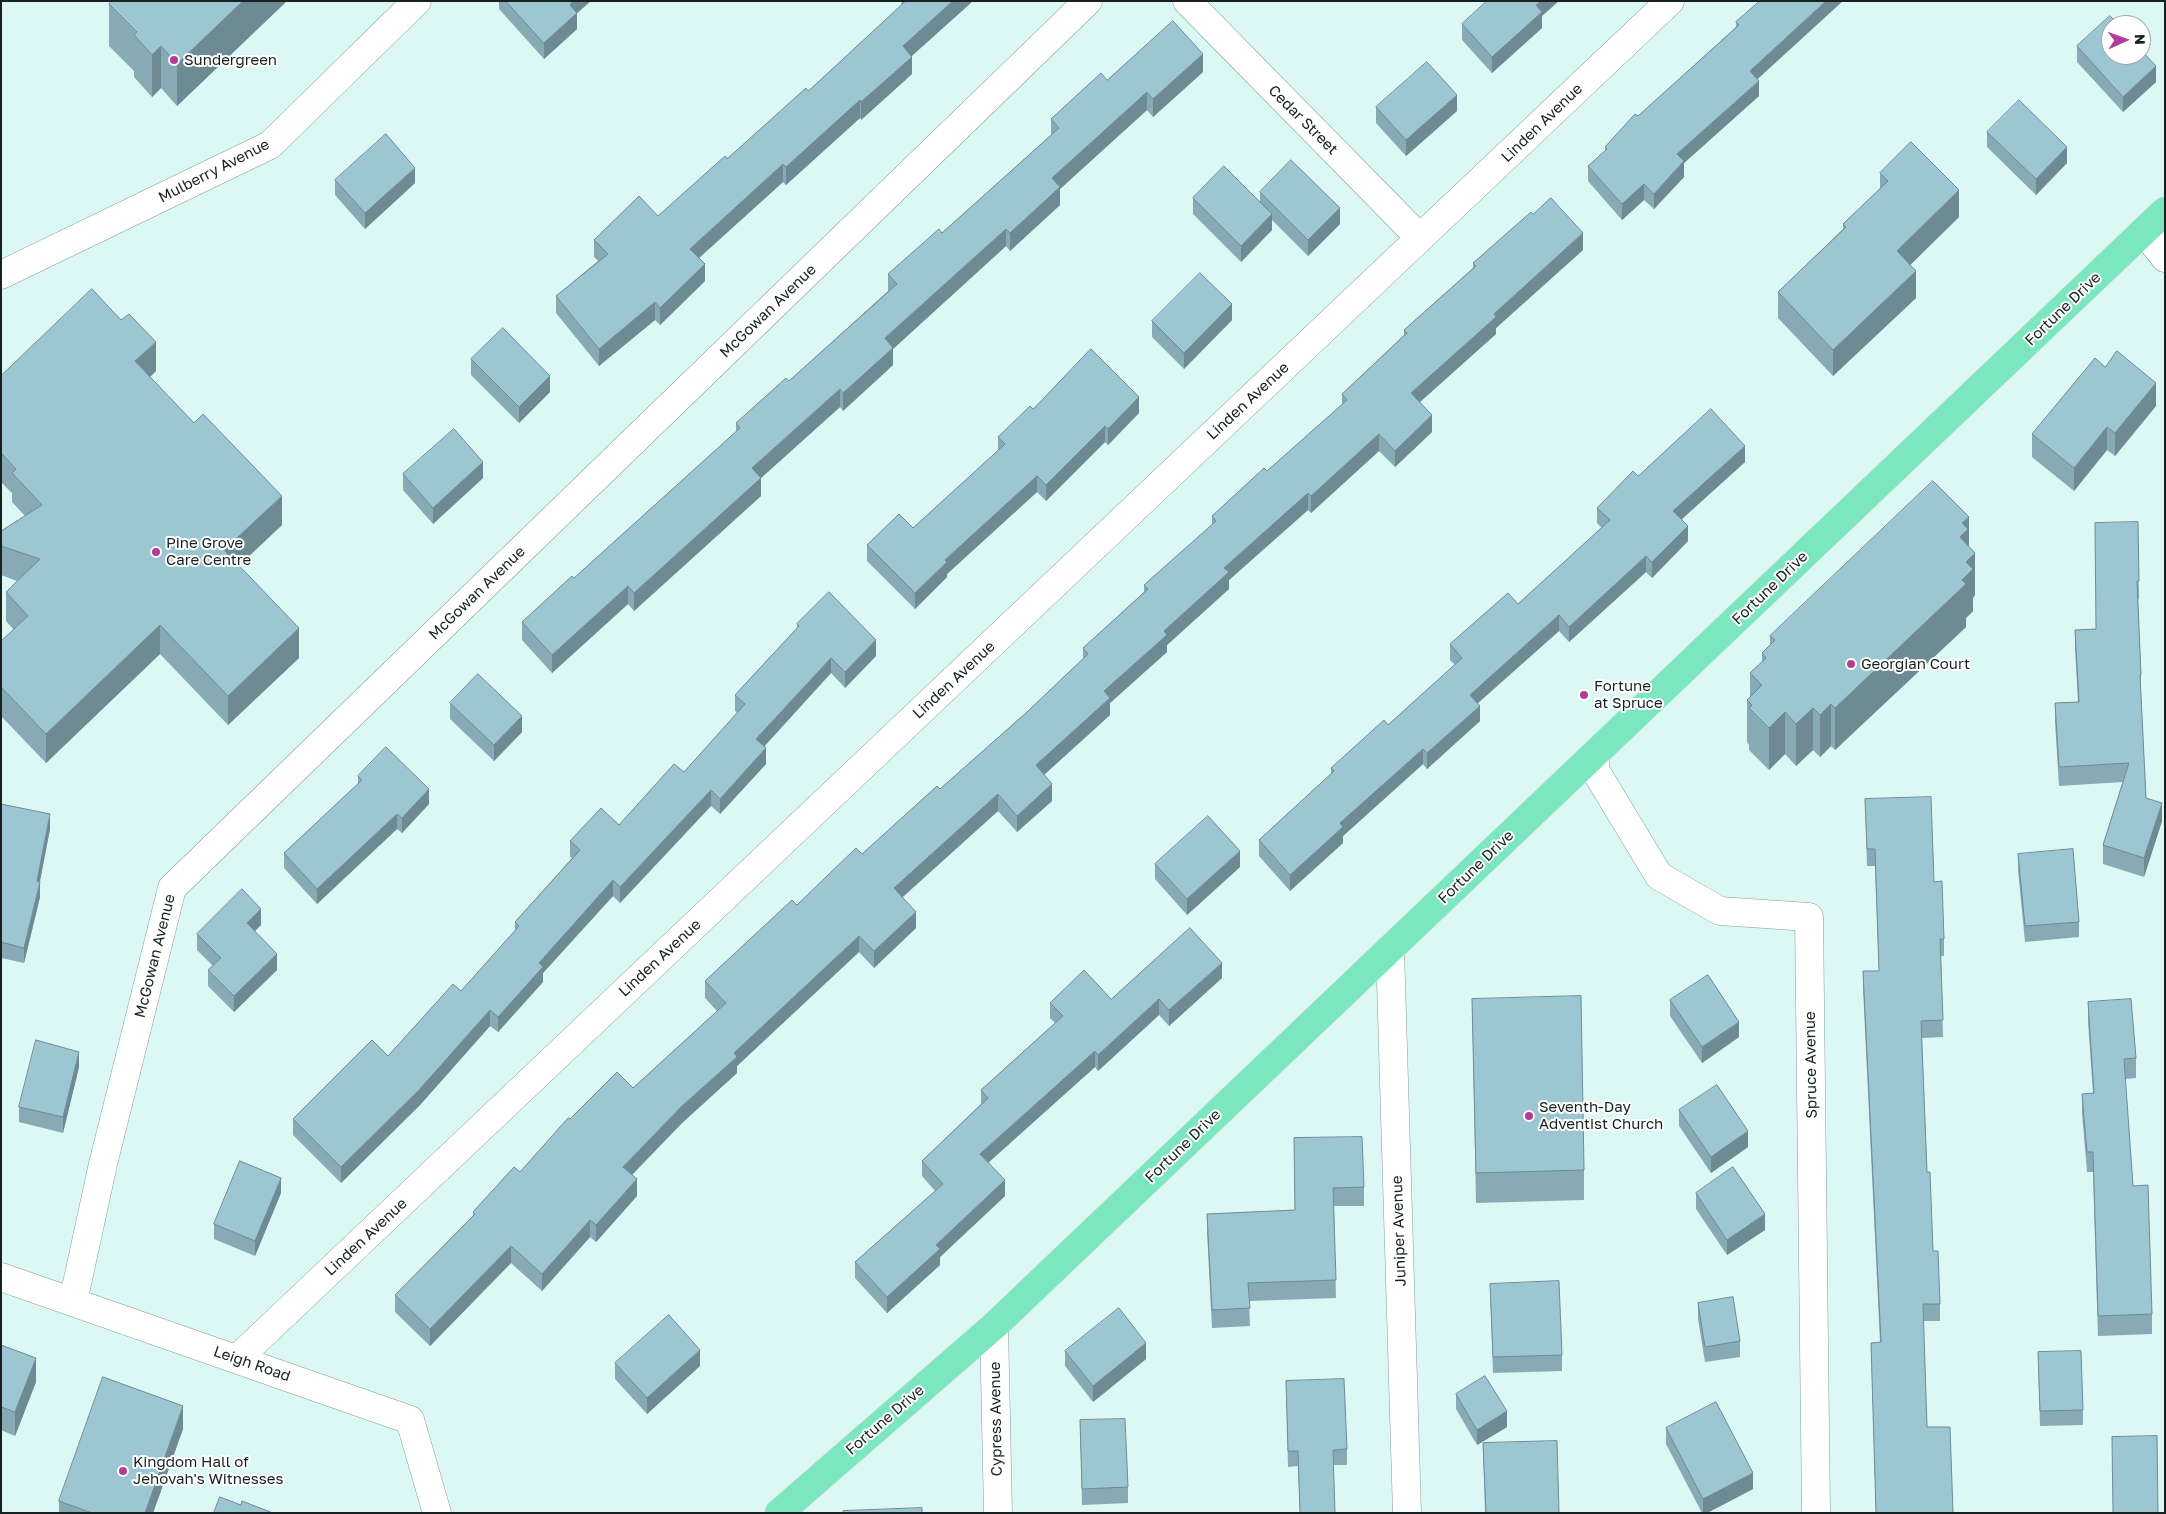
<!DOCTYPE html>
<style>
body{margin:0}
#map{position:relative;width:2166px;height:1514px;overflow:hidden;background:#dbf8f5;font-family:"Golos Text",sans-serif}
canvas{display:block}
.frame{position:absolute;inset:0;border:2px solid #162120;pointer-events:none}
.north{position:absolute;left:2101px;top:15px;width:50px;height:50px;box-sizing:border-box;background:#fff;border:1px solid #a2a6a6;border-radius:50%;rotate:88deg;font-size:14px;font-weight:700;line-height:20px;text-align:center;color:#162120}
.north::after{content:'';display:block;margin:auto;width:18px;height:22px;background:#b13d97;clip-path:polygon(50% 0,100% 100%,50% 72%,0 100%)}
</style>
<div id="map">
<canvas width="2166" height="1514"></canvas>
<div class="frame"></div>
<div class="north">N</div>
</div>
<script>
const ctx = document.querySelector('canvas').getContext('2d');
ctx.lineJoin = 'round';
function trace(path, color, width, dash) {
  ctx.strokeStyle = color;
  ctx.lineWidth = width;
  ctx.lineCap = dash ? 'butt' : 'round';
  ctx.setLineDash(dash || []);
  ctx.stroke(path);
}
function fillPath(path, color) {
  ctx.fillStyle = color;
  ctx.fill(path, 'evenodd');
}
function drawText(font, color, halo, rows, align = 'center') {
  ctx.font = font + ' "Golos Text",sans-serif';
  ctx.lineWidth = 4;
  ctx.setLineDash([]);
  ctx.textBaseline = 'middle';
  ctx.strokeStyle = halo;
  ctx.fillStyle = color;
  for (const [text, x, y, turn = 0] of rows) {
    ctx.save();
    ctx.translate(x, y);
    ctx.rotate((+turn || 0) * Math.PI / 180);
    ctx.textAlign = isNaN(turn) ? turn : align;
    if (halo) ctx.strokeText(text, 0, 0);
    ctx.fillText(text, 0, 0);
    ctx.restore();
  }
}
const minor = new Path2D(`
 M1187 1 1420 238
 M2148 228 2151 240 2165 258
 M1 275 270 145 417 1
 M1596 753 1595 770 1659 876 1720 911 1809 917 1816 1513
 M1390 949 1407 1513
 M1 1277 410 1420 437 1513
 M73 1302 103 1164 172 888 1088 1
 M994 1326 998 1513
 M238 1358 1670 1`);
const major = new Path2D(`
 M779 1513 994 1326 2165 211`);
const wall = new Path2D(`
 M112 1H287L177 106 161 88 152 97 134 77V71L109 46V4Z
 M499 1H591L577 13V29L544 59 499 9Z
 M901 1H973L911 56 912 74 861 120 860 118 786 185 783 182 699 258 705 281 660 325 655 320 599 366 556 313V296L598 261 594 257V240L658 216 808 91 902 6Z
 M1760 1 1758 79 1759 96 1684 163V177L1654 209 1644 200 1622 220 1588 181V166L1605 151V147L1736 27V22Z
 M1542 16V28L1492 73 1462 40V24Z
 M2077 46 2156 82 2123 112 2077 62Z
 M1203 72 1153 117 1147 110 1060 189V205L1010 251 1006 246 893 349V365L843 411 840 407 761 478V496L634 611 628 604 552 673 522 640V622L574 578 736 432V423L789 381 888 291V274L942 233 1051 135V119L1107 80Z
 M1376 107 1457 111 1406 156 1376 123Z
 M1987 132 2067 163 2036 195 1987 147Z
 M1880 173 1959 217 1910 265 1916 298 1833 376 1778 318V292L1843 229V224L1880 189Z
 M335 180 415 183 365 229 335 195Z
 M1260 192 1340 224 1308 256 1272 220V230L1241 262 1193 214V198L1260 202Z
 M1533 214 1583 250 1496 328V334L1420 402 1432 432 1395 467 1379 451 1311 513 1308 510 1229 580V589L1167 645V652L1110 703V715L1044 775 1052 801 1017 832 998 811 902 897 916 928 874 968 859 952 737 1066V1073L681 1124 632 1175 637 1196 596 1242 590 1237 542 1291 511 1263 430 1346 395 1312V1295L473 1216V1212L520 1172 570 1119 633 1088 717 1011 705 998V981L797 905 862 854 940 789 1027 712 1083 659V648L1144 592V585L1212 525V516L1267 471 1342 405V394L1404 335V330L1473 268V263Z
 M1232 320 1184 369 1152 337V321Z
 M471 359 550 392 519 423 471 375Z
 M2105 367 2156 406 2115 456 2107 450 2074 491 2032 457V434Z
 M156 371 150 377 282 525 239 566 299 658 228 725 160 654 46 763 1 716V641L14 630 6 621V592L17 581 1 575V531L25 516 12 502V493L1 482V376Z
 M1033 409 1139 413 1108 445 1105 442 1046 501 1037 492 947 574V577L915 609 867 561V545L913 528 998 451V437Z
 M1745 462 1682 519 1688 541 1652 578 1646 572 1569 642 1559 631 1478 703 1480 721 1427 769 1423 764 1343 836V843L1290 891 1259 856V840L1331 774V768L1388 725 1455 665 1450 660V644L1518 604 1602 528 1597 523V508L1638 476Z
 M403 474 483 478 433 524 403 490Z
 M2138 522 2139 599H2138L2141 675V694L2146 798 2162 821 2144 877 2103 864V845L2123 782 2059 786 2055 722V703L2078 702 2075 649V630L2096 629Z
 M1969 546 1975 595 1973 598V611L1966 618V627L1835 750 1831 746 1820 757 1813 750 1796 766 1785 754 1769 770 1749 750V745L1747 742V700L1750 697V673L1762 663V653L1770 645V636Z
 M797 624 876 656 845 688 831 673 764 747 766 764 720 814 711 806 620 903 613 896 543 973V982L498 1032 490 1026 420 1105 341 1183 293 1135V1119L388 1056 461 991 515 932V922L572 858 570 857V841L619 825 684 772 738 713 735 711V695L797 628Z
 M450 703 522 732 494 761 450 719Z
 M358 776 429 804 402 833 397 829 317 904 284 868V853L358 784Z
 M1865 799 1934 882 1944 939V956H1941L1943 1037 1922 1038 1927 1172 1933 1251 1940 1304V1321H1923L1927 1427 1953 1513H1876L1871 1343 1880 1342 1863 988V971H1879L1875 866H1867Z
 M1 804 50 829 40 882V897L24 963 1 958Z
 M2018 854 2079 922V937L2025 942 2018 870Z
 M1155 864 1240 867 1187 915 1155 879Z
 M261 925 254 931 277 970 234 1012 208 986V970L213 966 197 950V934Z
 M1222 978 1169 1026 1159 1015 1098 1071 1095 1067 988 1163 1005 1196 940 1257V1265L887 1313 855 1278V1262L935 1191 922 1176V1161L981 1104V1090L1055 1023 1050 1018V1003L1111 999Z
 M1472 999 1584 1170V1200L1476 1203Z
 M1670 1000 1739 1037 1702 1063 1670 1016Z
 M2088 1002 2136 1058V1078L2125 1079 2133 1186 2152 1314V1334L2098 1336 2093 1172H2087L2082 1113V1094L2093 1093 2088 1022Z
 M79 1067 63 1133 19 1122V1107Z
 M1679 1110 1748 1147 1711 1173 1679 1126Z
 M1294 1156 1364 1187V1206H1334L1336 1298 1249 1301 1250 1326 1212 1328 1207 1232V1214L1295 1210Z
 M281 1193 255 1256 214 1239V1224Z
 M1696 1193 1765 1230 1727 1255 1696 1209Z
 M1490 1284 1562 1355V1371L1493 1373Z
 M1698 1303 1740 1341V1357L1705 1362 1698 1319Z
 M1 1345 36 1382 15 1436 1 1430Z
 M1065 1351 1146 1359 1093 1402 1065 1366Z
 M2038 1352 2083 1410V1425L2040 1426Z
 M615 1363 700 1366 647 1414 615 1379Z
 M1286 1381 1347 1449V1465H1333L1335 1513H1300L1298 1466 1288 1467Z
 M1456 1394 1507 1427 1477 1445 1456 1409Z
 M1080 1420 1128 1487V1503L1082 1505Z
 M1666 1428 1753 1489 1707 1513H1702L1666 1444Z
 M183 1429 153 1513H59V1501Z
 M1483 1443 1559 1513H1485Z`);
const shadedWall = new Path2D(`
 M243 1H287L177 106V64Z
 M573 1H591L577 13V29L544 59V43L570 5Z
 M953 1H973L903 64V46Z
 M1541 1H1559L1542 16V28L1492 73V57L1536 5Z
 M1826 1H1843L1750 86V71Z
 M161 46V88L152 97V55Z
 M1203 54V72L1153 117V99Z
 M912 57V74L861 120V102Z
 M2156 66V82L2123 112V97Z
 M1759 81V96L1684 163V177L1654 209V194L1677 154Z
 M1147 92V110L1060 189V205L1010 251V233L1052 178Z
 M1457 95V111L1406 156V140Z
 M860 100V118L786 185V167Z
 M2067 147V163L2036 195V179Z
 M783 164V182L690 266V249Z
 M415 168V183L365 229V213Z
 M1644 184V200L1622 220V204Z
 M1959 190V217L1897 278V251Z
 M1340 208V224L1308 256V240Z
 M1272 214V230L1241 262V246Z
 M1006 229V246L893 349V365L843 411V393L885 338Z
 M1583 233V250L1496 328V334L1411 410V393L1494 314Z
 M705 264V281L660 325V308Z
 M1916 271V298L1833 376V350Z
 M655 302V320L599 366V349Z
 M1232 304V320L1184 369V353Z
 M156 342V371L135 391V361Z
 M550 376V392L519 423V407Z
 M2156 383V406L2115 456V433Z
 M840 389V407L761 478V496L634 611V593L752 468Z
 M1139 397V413L1108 445V429Z
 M1432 415V432L1395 467V451Z
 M1105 426V442L1046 501V485Z
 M2107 427V450L2074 491V468Z
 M1379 434V451L1311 513V496Z
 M1745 446V462L1673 527V511Z
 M483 462V478L433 524V508Z
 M1037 476V492L947 574V577L915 609V593L945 560Z
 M1308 493V510L1229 580V589L1167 645V652L1110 703V715L1036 782V765L1104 691 1164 631 1224 568Z
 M282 496V525L224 579V550Z
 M1969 517V559L1975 553V595L1973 598V611L1966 618V627L1835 750V708L1960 537 1962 523Z
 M1688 526V541L1652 578V562Z
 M1646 556V572L1569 642V627Z
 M628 586V604L552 673V655Z
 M1559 615V631L1470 710V695Z
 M160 625V654L46 763V734Z
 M299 628V658L228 725V696Z
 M876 640V656L845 688V672Z
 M831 658V673L756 755V739Z
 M1831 704V746L1820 757V715Z
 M1480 706V721L1427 769V753Z
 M1813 708V750L1796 766V724Z
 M1785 712V754L1769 770V728Z
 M522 716V732L494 761V745Z
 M766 748V764L720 814V799Z
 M1423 749V764L1343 836V843L1290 891V875L1340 823Z
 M1052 784V801L1017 832V816Z
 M429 789V804L402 833V818Z
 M711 790V806L620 903V887Z
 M998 794V811L894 905V888Z
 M2162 803V821L2144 877V858Z
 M50 814V829L39 885 40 882V897L24 963V948Z
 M397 814V829L317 904V889Z
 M1240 851V867L1187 915V899Z
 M613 880V896L543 973V982L498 1032V1017L539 963Z
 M261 909V925L247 939V923Z
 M916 912V928L874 968V951Z
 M859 936V952L737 1066V1073L681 1124 623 1184V1167L734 1053Z
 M277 954V970L234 1012V996Z
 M1222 963V978L1169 1026V1010Z
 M1159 999V1015L1098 1071V1055Z
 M490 1010V1026L420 1105 341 1183V1167Z
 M1739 1022V1037L1702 1063V1047Z
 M1095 1051V1067L980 1170V1154Z
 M79 1052V1067L63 1133V1117Z
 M1748 1131V1147L1711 1173V1157Z
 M281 1178V1193L255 1256V1241Z
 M637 1179V1196L596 1242V1225Z
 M1005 1180V1196L940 1257V1265L887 1313V1297L936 1245Z
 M1765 1214V1230L1727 1255V1240Z
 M590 1220V1237L542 1291V1274Z
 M511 1246V1263L430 1346V1329Z
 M1146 1343V1359L1093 1402V1386Z
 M700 1350V1366L647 1414V1398Z
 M36 1358V1382L15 1436V1412Z
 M183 1406V1429L153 1513H145Z
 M1507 1411V1427L1477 1445V1430Z
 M1753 1473V1489L1707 1513H1703V1499Z`);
const building = new Path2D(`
 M112 1H243L177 64 161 46 152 55 134 35 137 32 109 4Z
 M506 1H573L570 5 577 13 544 43Z
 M906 1H953L903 46 912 57 861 102 860 100 786 167 783 164 690 249 705 264 660 308 655 302 599 349 556 296 608 254 594 240 639 196 658 216 725 156 727 159 806 88 808 91Z
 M1487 1H1541L1536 5 1542 12 1492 57 1462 24Z
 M1760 1H1826L1750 71 1759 81 1677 154 1684 161 1654 194 1644 184 1622 204 1588 166 1607 149 1605 147 1635 114 1638 116 1739 25 1736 22Z
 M2110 16 2119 25H2111V55H2141V50L2156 66 2123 97 2077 46Z
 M1173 21 1203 54 1153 99 1147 92 1052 178 1060 187 1010 233 1006 229 885 338 893 348 843 393 840 389 752 468 761 478 634 593 628 586 552 655 522 622 572 576 574 578 740 428 736 423 786 378 789 381 897 284 888 274 939 229 942 233 1059 128 1051 119 1101 73 1107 80Z
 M1427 62 1457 95 1406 140 1376 107Z
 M2019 100 2067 147 2036 179 1987 132Z
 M386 134 415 168 365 213 335 180Z
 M1911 142 1959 190 1897 251 1916 271 1833 350 1778 292 1846 227 1843 224 1888 181 1880 173Z
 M1291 160 1340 208 1308 240 1260 192Z
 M1224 166 1272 214 1241 246 1193 198Z
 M1551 198 1583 233 1494 314 1496 317 1411 393 1432 415 1395 451 1379 434 1311 496 1308 493 1224 568 1229 572 1164 631 1167 635 1104 691 1110 698 1036 765 1052 784 1017 816 998 794 894 888 916 912 874 951 859 936 734 1053 737 1057 681 1107 623 1167 637 1179 596 1225 590 1220 542 1274 511 1246 430 1329 395 1295 475 1214 473 1212 514 1167 520 1172 568 1118 570 1119 617 1072 633 1088 726 1003 705 981 792 900 797 905 856 848 862 854 937 786 940 789 1027 712 1088 654 1083 648 1148 589 1144 585 1216 521 1212 516 1264 468 1267 471 1347 400 1342 394 1407 333 1404 330 1476 266 1473 263 1531 212 1533 214Z
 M1200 273 1232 304 1184 353 1152 321Z
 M92 289 121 320 129 314 156 342 135 361 194 423 203 414 282 496 224 550 299 628 228 696 160 625 46 734 1 687V641L28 616 6 592 40 559 1 546V531L42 505 12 473 16 469 1 453V376Z
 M503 328 550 376 519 407 471 359Z
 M1091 349 1139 397 1108 429 1105 426 1046 485 1037 476 945 560 947 562 915 593 867 545 899 514 913 528 1005 444 998 437 1030 406 1033 409Z
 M2117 351 2156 383 2115 433 2107 427 2074 468 2032 434 2095 358 2105 367Z
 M1711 409 1745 446 1673 511 1688 526 1652 562 1646 556 1569 627 1559 615 1470 695 1480 706 1427 753 1423 749 1340 823 1343 827 1290 875 1259 840 1334 771 1331 768 1384 720 1388 725 1462 658 1450 644 1508 593 1518 604 1610 520 1597 508 1633 471 1638 476Z
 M454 429 483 462 433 508 403 474Z
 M1933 481 1969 517 1962 523 1968 529 1960 537 1975 553 1966 562 1973 569 1962 580 1966 584 1835 708 1831 704 1820 715 1813 708 1796 724 1785 712 1769 728 1749 708 1752 705 1747 700 1762 685 1750 673 1766 658 1762 653 1775 640 1770 636Z
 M2138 522 2139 581H2137L2141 675H2140L2146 798 2162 803 2144 858 2103 845 2129 763 2059 767 2055 703 2079 702 2075 630 2096 629 2095 523Z
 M829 592 876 640 845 672 831 658 756 739 766 748 720 799 711 790 620 887 613 880 539 963 543 967 498 1017 490 1010 420 1089 341 1167 293 1119 372 1040 388 1056 453 984 461 991 519 926 515 922 580 850 570 841 601 808 619 825 674 764 684 772 745 704 735 695 799 626 797 624Z
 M478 674 522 716 494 745 450 703Z
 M386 747 429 789 402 818 397 814 317 889 284 853 362 780 358 776Z
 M1931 797 1934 882 1942 881 1944 939H1940L1943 1020 1921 1021 1927 1172H1930L1933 1251H1938L1940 1304H1923L1927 1427H1950L1953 1513H1876L1871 1343 1881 1342 1863 971H1879L1875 849H1867L1865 799Z
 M1 804 50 814 37 881 40 882 24 948 1 942V853L2 850H1Z
 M1208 816 1240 851 1187 899 1155 864Z
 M2073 849 2079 922 2025 926 2018 854Z
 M242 889 261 909 247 923 277 954 234 996 208 970 221 958 197 934Z
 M1190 928 1222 963 1169 1010 1159 999 1098 1055 1095 1051 980 1154 1005 1180 936 1245 940 1249 887 1297 855 1262 943 1184 922 1161 988 1098 981 1090 1063 1016 1050 1003 1084 970 1111 999Z
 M1708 975 1739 1022 1702 1047 1670 1000Z
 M1581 996 1584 1170 1476 1173 1472 999Z
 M2131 999 2136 1058 2124 1059 2133 1186 2148 1185 2152 1314 2098 1316 2093 1152H2087L2082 1094 2094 1093 2088 1002Z
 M36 1040 79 1052 63 1117 19 1107Z
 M1717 1085 1748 1131 1711 1157 1679 1110Z
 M1362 1137 1364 1187 1333 1188 1336 1280 1248 1283 1250 1308 1212 1310 1207 1214 1295 1210 1294 1138Z
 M240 1161 281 1178 255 1241 214 1224Z
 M1733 1167 1765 1214 1727 1240 1696 1193Z
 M1559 1281 1562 1355 1493 1357 1490 1284Z
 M1733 1297 1740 1341 1705 1347 1698 1303Z
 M1119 1308 1146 1343 1093 1386 1065 1351Z
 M669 1315 700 1350 647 1398 615 1363Z
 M1 1345 36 1358 15 1412 1 1407Z
 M2081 1351 2083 1410 2040 1411 2038 1352Z
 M1485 1376 1507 1411 1477 1430 1456 1394Z
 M103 1377 183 1406 145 1513H92L59 1501Z
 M1344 1379 1347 1449 1333 1450 1335 1513H1300L1298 1451H1288L1286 1381Z
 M1716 1402 1753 1473 1703 1499 1666 1428Z
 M1125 1419 1128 1487 1082 1489 1080 1420Z
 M2157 1436 2158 1513H2113L2112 1437Z
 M1557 1441 1559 1513H1486L1483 1443Z
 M220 1497 241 1505 242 1501 273 1513H214Z
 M922 1508V1513H843V1511Z`);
const markers = [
 [174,60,5,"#b13d97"],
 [156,552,5,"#b13d97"],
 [1851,664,5,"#b13d97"],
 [1584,695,5,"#b13d97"],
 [1529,1116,5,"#b13d97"],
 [123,1471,5,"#b13d97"]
];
const poiNames = [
 ["Sundergreen",184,60],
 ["Pine Grove",166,543],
 ["Care Centre",166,560],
 ["Georgian Court",1861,664],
 ["Fortune",1594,686],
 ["at Spruce",1594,703],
 ["Seventh-Day",1539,1107],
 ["Adventist Church",1539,1124],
 ["Kingdom Hall of",133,1462],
 ["Jehovah's Witnesses",133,1479]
];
const streetNames = [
 ["Cedar Street",1303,120,45],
 ["Linden Avenue",1542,123,-44],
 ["Mulberry Avenue",214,171,-27],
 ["Fortune Drive",2063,309,-44],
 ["McGowan Avenue",768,311,-44],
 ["Linden Avenue",1248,401,-43],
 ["Fortune Drive",1770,588,-44],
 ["McGowan Avenue",477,593,-44],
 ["Linden Avenue",954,680,-43],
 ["Fortune Drive",1476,867,-44],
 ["McGowan Avenue",155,956,-76],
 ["Linden Avenue",660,958,-43],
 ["Spruce Avenue",1811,1065,-91],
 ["Fortune Drive",1183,1146,-44],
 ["Juniper Avenue",1399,1231,-92],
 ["Linden Avenue",366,1237,-43],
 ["Leigh Road",252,1364,19],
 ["Cypress Avenue",996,1419,-91],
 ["Fortune Drive",885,1420,-41]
];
trace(minor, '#839d9b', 29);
trace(major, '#dadbdb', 29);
trace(minor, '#fff', 28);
trace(major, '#7ce7bf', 28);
fillPath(wall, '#87aab5');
fillPath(shadedWall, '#6e8b94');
fillPath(building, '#9dc6d3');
trace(building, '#6e8b94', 1);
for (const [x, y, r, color] of markers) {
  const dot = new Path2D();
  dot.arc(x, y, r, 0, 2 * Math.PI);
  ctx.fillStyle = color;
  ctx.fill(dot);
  trace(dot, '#fff', 2);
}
drawText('15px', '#162120', '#fff', poiNames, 'left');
drawText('15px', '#162120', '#fff', streetNames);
</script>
